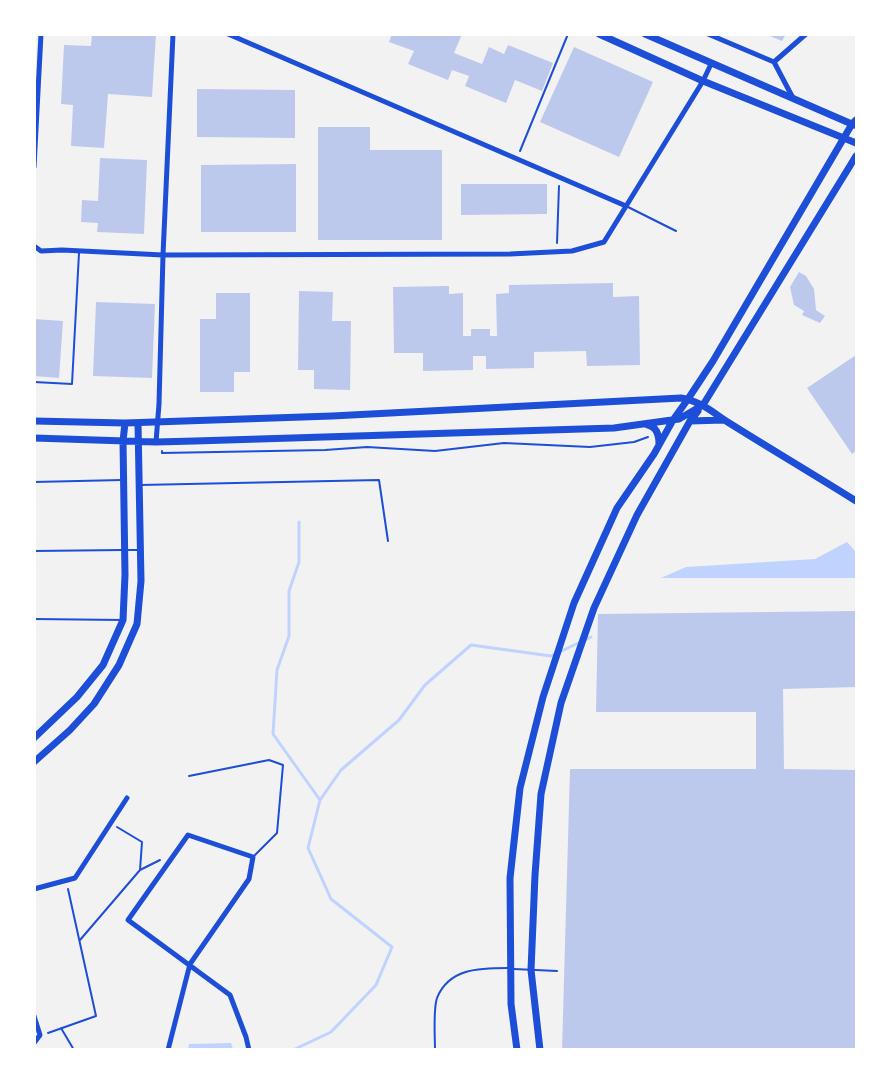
<!DOCTYPE html>
<style>
body{margin:0}
#map{position:relative;width:891px;height:1084px;overflow:hidden;background:#f2f2f2;font-family:"Playfair Display",serif}
canvas{display:block}
.frame{position:absolute;inset:0;border:36px solid #fff;pointer-events:none}
</style>
<div id="map">
<canvas width="891" height="1084"></canvas>
<div class="frame"></div>
</div>
<script>
const ctx = document.querySelector('canvas').getContext('2d');
ctx.lineJoin = 'round';
function fillPath(path, color) {
  ctx.fillStyle = color;
  ctx.fill(path, 'evenodd');
}
function trace(path, color, width, dash) {
  ctx.strokeStyle = color;
  ctx.lineWidth = width;
  ctx.lineCap = dash ? 'butt' : 'round';
  ctx.setLineDash(dash || []);
  ctx.stroke(path);
}
const water = new Path2D(`
 M847 542 856 552V578H661L686 567 815 559Z
 M231 1043 233 1049H188L189 1044Z`);
const stream = new Path2D(`
 M299 522V562L289 591V636L277 670 273 734 320 800
 M293 1050 331 1032 376 985 392 947 331 899 308 848 320 800 341 770 399 720 425 685 471 645 551 656 591 637`);
const building = new Path2D(`
 M92 34H156L152 97 108 94 104 148 71 146 73 105 61 104 64 45 91 46Z
 M392 34H462L454 53 482 64 489 47 504 54 508 45 553 63 542 91 515 80 506 103 465 86 469 76 452 70 448 80 408 64 414 51 389 42Z
 M765 34H786L782 41Z
 M574 47 653 82 619 157 540 122Z
 M197 89 295 90V138L197 137Z
 M318 127H370V150H442V240H318Z
 M100 158 147 160 144 234 97 232 98 223 81 222 82 200 98 201Z
 M296 164V232H201V165Z
 M461 184H547V214L461 215Z
 M799 272 806 276 814 289 816 310 825 316 820 323 802 315 804 311 794 305 790 287Z
 M613 283V297L639 296 640 365 587 366 586 351 534 352V368L486 369V356H473V370L423 371V353H394L393 287 449 286V294L463 293V336H471V329H490V336H497L496 294 509 293V285Z
 M299 291 333 292 332 321H351L350 390 314 389V370H298Z
 M216 293H250V372H234V392H200V319H216Z
 M96 302 155 304 152 378 93 376Z
 M34 319 63 321 59 378 34 376Z
 M856 355V451L852 454 807 388Z
 M856 611V687L783 689 784 769 856 770V1050H562L570 769H756V712H596L598 614Z`);
const path = new Path2D(`
 M520 151 568 34
 M557 243 559 186
 M162 451V453L325 450 367 447 435 451 504 443 590 447 634 442 648 437
 M117 827 142 842 140 870
 M80 940 140 870 160 860
 M61 1028 74 1050
 M48 1033 96 1016 68 889`);
const service = new Path2D(`
 M626 206 676 231
 M34 382 72 384 79 253
 M34 482 122 480
 M140 485 379 480 388 541
 M127 550H140
 M34 551 122 550
 M34 619 122 620
 M189 776 269 760 283 765 277 833 253 857
 M514 969 557 971
 M435 1050C435 1036 433 1010 437 998 449 968 480 968 508 968`);
const minor = new Path2D(`
 M228 34 626 206
 M708 34 774 62 793 98
 M774 62 806 34
 M34 167 41 34
 M34 246 41 251 62 250 163 255 510 254 572 251 604 242 703 81 711 64
 M156 442 159 404 163 255 173 34
 M34 889 75 878 127 798
 M34 1016 40 1035 34 1043
 M168 1050 190 964 249 879 253 857 188 835 128 920 230 995 246 1037 249 1050`);
const tertiary = new Path2D(`
 M599 34 703 81 856 143
 M645 34 854 125
 M34 421 125 423 332 416 681 398C700 401 711 411 726 421 769 448 813 474 856 501
 M690 421 724 420
 M648 425C657 427 659 435 659 444
 M34 438 156 442 195 441 614 428 679 419 703 405 856 156
 M34 738 77 697 103 665 123 620 125 575 123 441 125 423
 M34 762 70 730 94 704 119 665 137 624 141 581 138 423
 M517 1050 511 1004 510 878 520 788 543 697 574 603 617 508 654 454 673 420 688 399 713 361 852 124 856 120
 M540 1050 531 970 535 875 541 794 561 703 594 608 637 515 690 421 698 411`);
fillPath(water, '#bfd3fe');
trace(stream, '#bfd3fe', 3);
fillPath(building, '#bdc9ec');
trace(path, '#1d4ed8', 2);
trace(service, '#1d4ed8', 2);
trace(minor, '#1d4ed8', 5);
trace(tertiary, '#1d4ed8', 7);
</script>
